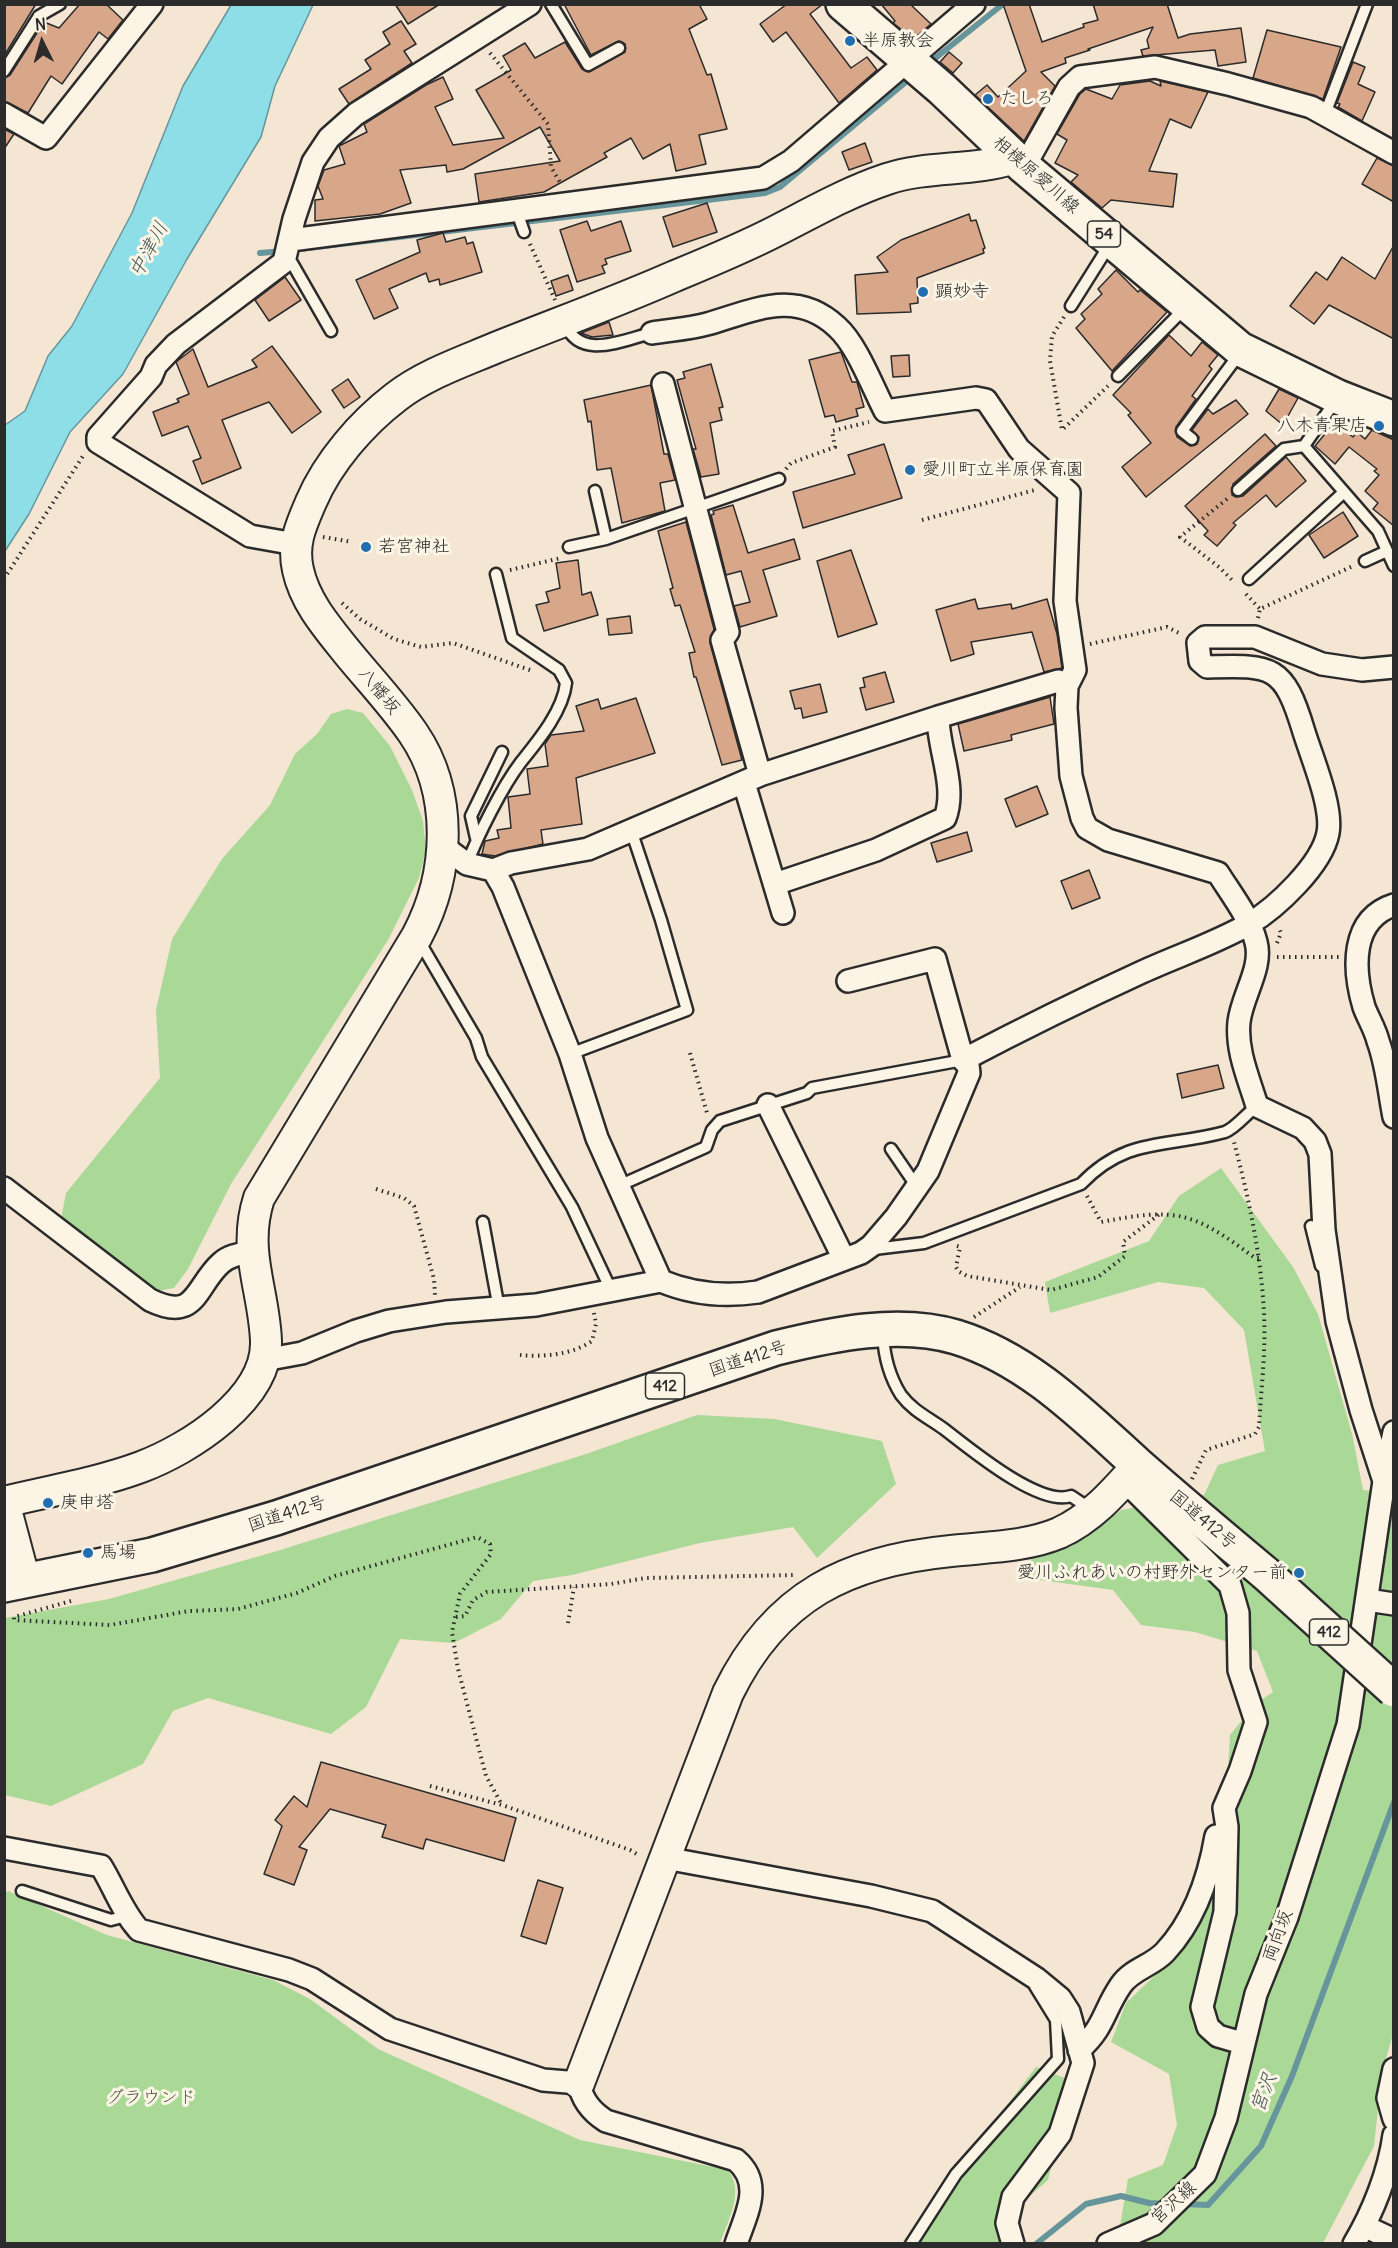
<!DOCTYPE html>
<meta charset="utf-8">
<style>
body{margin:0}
#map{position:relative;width:1398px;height:2248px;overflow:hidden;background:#f5e5d3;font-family:Delius,sans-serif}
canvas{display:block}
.frame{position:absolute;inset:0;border:6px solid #2b2b2b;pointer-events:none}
.north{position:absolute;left:12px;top:12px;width:60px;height:60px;-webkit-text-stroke:4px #fcf5e5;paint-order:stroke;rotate:355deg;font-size:16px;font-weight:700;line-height:24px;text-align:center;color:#2b2b2b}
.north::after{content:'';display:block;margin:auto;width:21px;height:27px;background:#2b2b2b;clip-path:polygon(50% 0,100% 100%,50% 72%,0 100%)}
</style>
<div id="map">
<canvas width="1398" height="2248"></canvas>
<div class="frame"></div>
<div class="north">N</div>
</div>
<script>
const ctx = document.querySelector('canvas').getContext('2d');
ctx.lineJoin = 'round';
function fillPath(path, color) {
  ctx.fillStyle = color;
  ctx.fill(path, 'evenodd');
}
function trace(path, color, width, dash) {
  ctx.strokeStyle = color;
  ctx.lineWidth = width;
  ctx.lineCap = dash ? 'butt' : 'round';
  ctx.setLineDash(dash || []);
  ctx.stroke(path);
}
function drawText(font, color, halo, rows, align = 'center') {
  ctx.font = font + ' Delius,"Klee One",sans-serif';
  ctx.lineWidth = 6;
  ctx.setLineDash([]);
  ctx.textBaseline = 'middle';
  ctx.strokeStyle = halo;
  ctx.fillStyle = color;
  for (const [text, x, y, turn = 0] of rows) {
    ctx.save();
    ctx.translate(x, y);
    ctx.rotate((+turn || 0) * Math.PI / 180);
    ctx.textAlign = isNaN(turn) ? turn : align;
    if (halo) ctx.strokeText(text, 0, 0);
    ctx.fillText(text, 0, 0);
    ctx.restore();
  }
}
const green = new Path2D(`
 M347 709 363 713 390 746 412 790 423 821 426 850 419 878 388 940 231 1184 188 1269 174 1288 157 1291 132 1281 61 1219 66 1193 160 1078 156 1010 172 939 222 859 270 805 295 754 317 734 331 714Z
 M1221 1168 1293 1267 1318 1314 1352 1434 1363 1490 1393 1493V2034L1382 2072 1374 2146 1323 2243H1117L1128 2179 1163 2165 1177 2125 1169 2074 1111 2042 1126 2003 1166 1965 1221 1886 1230 1735 1255 1704 1273 1692 1257 1651 1195 1632 1141 1625 1113 1590 1026 1578 1030 1560 1072 1546 1121 1510 1204 1495 1218 1465 1265 1451 1244 1330 1204 1288 1158 1282 1050 1313 1045 1282 1149 1241 1179 1196Z
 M697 1415 774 1419 882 1441 896 1484 817 1558 793 1527 700 1543 572 1575 533 1581 501 1619 454 1643 400 1639 366 1707 331 1734 208 1698 173 1711 143 1764 51 1806 5 1795V1618L109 1599 277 1551 586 1454Z
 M8 1891 107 1935 273 1980 310 1999 378 2049 580 2140 728 2170C745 2192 728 2220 720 2243H5L4 1893Z
 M1036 2067 1073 2081 1048 2180 1024 2201 1004 2243 901 2244Z`);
const water = new Path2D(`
 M231 5H313L275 86 261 137 187 259 123 374 70 432 29 514 5 551V425L25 411 48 356 72 326 132 213 183 86Z`);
const stream = new Path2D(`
 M928 64 1003 4
 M299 249 765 193 780 187 913 76
 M260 253 283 251
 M1183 2204 1208 2205 1261 2146 1292 2076 1394 1802
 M1036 2244 1086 2204 1121 2196 1149 2203 1167 2204`);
const building = new Path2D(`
 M4 4H36L4 56Z
 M80 4H106L123 20 108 39 99 32 62 84 51 76 28 113 4 101V78L10 75 44 22 59 28Z
 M395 4H440L408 24Z
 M564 4H699L707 19 689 29 707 75 711 74 727 129 699 135 706 164 676 171 670 144 643 159 631 138 604 153 607 157 544 192 479 202 475 174 560 161 540 127 463 169 447 172 446 165 400 170 411 203 380 214 315 221V200L323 199 318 186 324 170 345 164 339 146 367 132 364 124 426 85 443 77 453 99 435 107 453 145 504 138 476 90 511 70 503 56 525 43 535 58 565 42 582 69 589 72 625 52V44L619 41 591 55Z
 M787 4H823L810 14 851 68 867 57 877 70 839 103 786 32 773 42 760 24Z
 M881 4H910L931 24 913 39 893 23 895 21Z
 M1003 4H1029L1042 42 1084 27 1083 24 1098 20 1093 4H1167L1178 38 1190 34 1241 28 1246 62 1218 66 1215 50 1143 56 1141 50 1149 48 1147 40 1153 27 1088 49 1090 50 1065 58 1066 63 1041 72 1055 86 1024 141 975 95 987 85 998 97 1026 71Z
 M401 21 416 44 404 51 412 63 349 104 339 89 371 69 365 60 390 44 383 32Z
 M1267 30 1341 47 1323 99 1253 78Z
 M949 52 962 63 953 73 940 62Z
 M1353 62 1365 67 1358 84 1375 92 1362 121 1338 107 1340 104 1337 103Z
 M1150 81 1161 86 1160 81 1208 92 1191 128 1170 119 1149 171 1177 174 1173 207 1111 200 1102 208 1071 182 1078 175 1055 163 1067 140 1057 134 1080 94 1086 89 1112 99 1120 85Z
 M4 129 14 134 4 149Z
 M865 143 872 162 849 170 842 152Z
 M1377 158 1394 166V202L1362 184Z
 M707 203 717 232 673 247 663 217Z
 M969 214 971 221 976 220 985 248 983 249 984 253 917 278 918 303 910 304 911 312 857 314 855 275 888 272 877 257 901 240Z
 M587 221 591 231 621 221 631 251 605 259 607 264 602 266 605 273 577 282 560 230Z
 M443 233 446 242 465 237 467 244 473 242 482 272 440 285 439 279 429 282 426 273 389 289 398 308 374 319 356 280 420 252 417 240Z
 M1394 245V339L1329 305 1314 324 1290 306 1316 272 1327 280 1342 257 1375 279Z
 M1116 270 1138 292 1140 290 1167 312 1112 371 1076 328 1085 319 1081 314 1102 294 1098 289Z
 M568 275 573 290 556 296 551 281Z
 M285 277 301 300 269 321 255 300Z
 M609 322 613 335 592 337 581 333Z
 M1169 335 1191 356 1202 342 1218 355 1209 366 1212 369 1192 396 1196 399 1176 427 1177 437 1190 446 1197 444 1199 437 1192 430 1208 409 1213 414 1236 400 1248 414 1146 497 1122 467 1151 443 1128 415 1131 413 1113 395Z
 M272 346 321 412 292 433 269 402 222 420 241 468 202 484 193 461 201 458 188 426 162 436 153 412 179 402 177 399 189 394 176 362 193 349 208 387 257 367 252 360Z
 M841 352 852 382H857L864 407 856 409 858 416 836 422 834 415 825 417 809 360Z
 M909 355 910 376 893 377 891 356Z
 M711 364 723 407 719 408 722 420 710 423 719 474 701 477 693 449H696L677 380 685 378 683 372Z
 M348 379 360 397 344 408 332 390Z
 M651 385 664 454H668L675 480 660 483 665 511 622 523 611 468 597 470 591 421 588 422 584 400Z
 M1279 389 1298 398 1283 425 1266 411Z
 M1334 423 1353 437 1357 432 1365 439 1372 430 1394 440V526L1373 509 1378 503 1365 491 1379 475 1374 471 1377 469 1349 447 1335 464 1315 446Z
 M1265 434 1276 446 1233 484 1232 495 1236 497 1243 496 1286 457 1306 481 1276 507 1266 495 1233 523 1236 525 1217 546 1204 535 1208 531 1185 506Z
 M884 444 902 498 803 528 793 492 855 474 848 455Z
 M733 505 748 553 794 539 800 559 763 570 777 616 740 627 734 606 750 602 741 571 726 575 711 515 714 514 713 511Z
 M1343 512 1358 536 1324 558 1309 535Z
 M686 522 714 629 710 643 742 760 722 765 696 677H694L689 653 695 652 680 605 675 606 670 589 673 588 658 531Z
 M851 550 877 624 838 637 817 561Z
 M578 560 582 595 591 592 598 615 544 631 536 605 549 602 546 592 560 588 556 563Z
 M975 599 978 609 1011 604 1012 609 1047 599 1057 634 1062 668 1044 672 1032 632 971 642 974 654 951 661 936 610Z
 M630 616 632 633 609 635 607 619Z
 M885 672 894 702 866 710 860 688 865 687 863 678Z
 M820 684 827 712 803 718 801 708 795 709 790 691Z
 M1050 697 1054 724 1011 735 1012 740 964 751 958 724Z
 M636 698 655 753 576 778 582 824 541 830 543 844 495 856 482 854 485 841 499 838 497 830 511 828 508 797 530 794 527 769 548 766 545 744 551 735 584 731 576 706 598 699 601 709Z
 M1037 786 1048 814 1016 827 1005 799Z
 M967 832 972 851 937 862 931 843Z
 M1089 870 1100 898 1072 909 1061 881Z
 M1218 1065 1224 1088 1182 1098 1177 1074Z
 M321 1762 516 1818 504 1861 426 1839 423 1849 382 1837 386 1825 330 1809 299 1847 307 1850 294 1885 264 1874 282 1826 275 1820 294 1796 307 1807Z
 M538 1880 563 1888 546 1944 521 1936Z`);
const path = new Path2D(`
 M490 53 548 124 551 167 561 184
 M530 244 555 300
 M1064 317 1052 336 1050 361 1062 430 1108 386
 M786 469 791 463 835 447 832 431 869 422
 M1227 499 1180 537 1219 567 1234 582
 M922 520 1035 490
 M323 537 352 542
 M510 570 561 558
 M4 579 83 456
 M1246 594 1260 609
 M342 603 360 619 394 639 421 647 453 643 530 670
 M1258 618 1260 609 1353 566
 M1090 644 1167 627 1181 634
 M1277 943 1281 933 1279 928
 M1277 957H1339
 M690 1053 707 1113
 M376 1189 404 1198 414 1206 434 1279 435 1295
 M1087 1196 1101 1222C1178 1207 1193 1212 1255 1258H1259
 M957 1246 960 1247 956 1267 958 1271 967 1276 1051 1290 1098 1277 1125 1256 1123 1242 1161 1213
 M974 1317 1020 1287
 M520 1355C543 1357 572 1355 592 1341L596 1324 594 1313
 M1192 1479 1206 1450 1255 1434 1259 1427C1261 1390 1266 1351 1264 1313 1261 1255 1249 1199 1234 1142
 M71 1601 14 1617V1620L110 1625 189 1611 238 1609 297 1593 335 1576 477 1537 490 1544 491 1554 460 1594 452 1632 458 1669 486 1776 502 1805
 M456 1617 465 1616 473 1600 487 1592 611 1584 646 1578 794 1575
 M568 1623 574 1587
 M430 1786 502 1805 630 1850 640 1856`);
const lane = new Path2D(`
 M551 4 588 65 619 48
 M4 71 39 16 60 4
 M1325 114 1367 4
 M517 212 524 232
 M284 262 292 263 331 331
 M1071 306 1110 244
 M565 324C581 361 622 340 652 333
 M1118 376 1185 308
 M1192 439 1182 431 1234 361 1239 351
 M1304 446 1378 531 1394 566
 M1238 490 1284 449 1304 446 1336 400
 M595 491 606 539
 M569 547 606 539 779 479
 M1365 561 1387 551
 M1249 579 1343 493
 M476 838 471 816 502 752
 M467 864C478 835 502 787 521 762 538 741 563 711 566 683L559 670 512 638 496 574
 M418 939 476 1038 482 1057 572 1207 611 1290
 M570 1054 687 1010 661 920 631 830
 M891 1149 917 1187
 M616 1187 706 1147 712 1130 720 1121 807 1093 812 1088 963 1060
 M483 1222 499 1309
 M1311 1226 1321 1266
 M871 1246 874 1249 924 1243 1081 1184C1127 1136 1167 1148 1225 1132 1236 1128 1247 1113 1257 1106
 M883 1334C884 1356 889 1376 901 1395 913 1411 929 1418 944 1429 969 1448 1039 1507 1071 1496L1092 1510
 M22 1891 111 1920 126 1916
 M911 2244 956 2174 1058 2059 1056 2020 1035 1986`);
const street = new Path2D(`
 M4 114 46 138 152 4
 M1024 167 1069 87 1080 77 1155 67 1228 84 1311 107 1394 153
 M291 240 763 178 791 161 974 4
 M652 333C670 330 689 329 707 324 753 311 795 288 837 327 857 345 872 386 885 411L976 398 986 400 1019 449 1069 493 1065 601 1075 670 1067 686 1066 708 1071 776 1082 818 1087 828 1108 840 1218 873C1231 894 1250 918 1256 942 1263 968 1242 995 1239 1022 1236 1051 1249 1079 1257 1106L1303 1128 1315 1141 1320 1154 1324 1230 1337 1321 1361 1410 1384 1481
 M663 384 728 632 722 640 760 775
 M295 544 250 536 98 442V437L151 377 156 365 176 344 284 262 294 219 313 162 329 138 356 114 530 4
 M744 783 783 913
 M444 847 467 864 493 870
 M775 884 876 850 945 818C957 787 938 749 938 717
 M1394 905C1350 919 1353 970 1364 1007 1368 1018 1375 1029 1378 1041 1387 1065 1389 1092 1394 1117
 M848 981 935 959 963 1060
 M768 1105 844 1259
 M4 1188 150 1300C197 1323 195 1286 221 1263 230 1255 241 1254 252 1252
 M661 1281C692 1294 725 1297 758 1292L861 1253 871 1246 896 1217 928 1171 969 1073 968 1065 963 1060C1022 1029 1081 1000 1142 972 1177 956 1216 943 1249 924 1276 908 1322 865 1328 833 1333 807 1312 758 1304 732 1284 665 1273 665 1207 667L1200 661 1198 643 1205 637H1255L1322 664 1362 670 1394 667
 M264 1360 302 1353 356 1331 389 1321 446 1312 536 1305 661 1281 597 1138 570 1054 503 887 493 870 511 863 588 849 760 775 938 717 1058 681 1067 686
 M1124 1480 1230 1585 1238 1613 1239 1670 1256 1722 1240 1771 1224 1808 1227 1827 1225 1912 1202 2007 1208 2027 1218 2036 1242 2043
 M1367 1600 1394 1604
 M4 1848 101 1866C114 1887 122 1911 139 1930L289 1970 312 1979 390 2029 543 2080 579 2083C582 2101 592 2112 606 2121L736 2160C764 2184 746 2214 736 2244
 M665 1858 871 1896 932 1911 1037 1979 1060 1998 1069 2012 1083 2063 1060 2134 1013 2197 1007 2223 1013 2244
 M1079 2050C1105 2027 1103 2011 1121 1985 1132 1969 1152 1966 1165 1952 1194 1921 1209 1877 1216 1836
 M1394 2069 1388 2098 1394 2119
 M1364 2226 1394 2240
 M1108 2244 1154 2224 1205 2174 1226 2118 1256 1994 1287 1917 1348 1725 1384 1481 1394 1432
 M1354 2244C1373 2212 1389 2172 1394 2135`);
const secondary = new Path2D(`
 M4 1502C49 1491 98 1483 141 1467 189 1449 268 1399 266 1341 264 1289 242 1251 259 1198L417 936C450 874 454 793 413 733 393 704 369 679 347 652 327 627 305 602 298 570 292 544 301 525 311 502 328 462 362 423 396 397 424 375 462 362 495 348 555 324 616 302 675 276 709 262 743 248 776 231 813 212 848 192 887 179 929 165 973 172 1014 158
 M4 1502 25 1581
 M579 2083 728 1693C776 1595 848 1561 951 1551 987 1547 1026 1547 1059 1533 1092 1518 1115 1491 1138 1465`);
const primary = new Path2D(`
 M843 4 942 89 1024 167 1240 349 1338 397 1394 419`);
const highway = new Path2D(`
 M4 1585 152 1555 276 1518 776 1348C833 1334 899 1320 956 1337 1028 1359 1083 1415 1137 1464 1179 1501 1222 1537 1265 1573`);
const highwayBridge = new Path2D(`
 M1265 1573 1394 1690`);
const markers = [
 [850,41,6,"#1f6fb2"],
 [988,99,6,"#1f6fb2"],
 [923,292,6,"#1f6fb2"],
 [1379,426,6,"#1f6fb2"],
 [910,470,6,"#1f6fb2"],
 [366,547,6,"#1f6fb2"],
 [48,1503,6,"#1f6fb2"],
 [88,1553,6,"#1f6fb2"],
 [1299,1573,6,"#1f6fb2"]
];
const shields = [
 [1104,234,33],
 [665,1386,39],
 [1329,1632,39]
];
const shieldNames = [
 ["54",1104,234],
 ["412",665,1386],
 ["412",1329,1632]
];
const poiNames = [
 ["半原教会",862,41],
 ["たしろ",1000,99],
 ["顕妙寺",935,292],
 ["八木青果店",1367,426,"right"],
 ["愛川町立半原保育園",922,470],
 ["若宮神社",378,547],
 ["庚申塔",60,1503],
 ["馬場",100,1553],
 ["愛川ふれあいの村野外センター前",1287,1573,"right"]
];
const streetNames = [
 ["相模原愛川線",1036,175,41],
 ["八幡坂",379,691,51],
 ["国道412号",748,1359,-18],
 ["国道412号",287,1514,-18],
 ["国道412号",1203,1520,40],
 ["両向坂",1278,1936,-70],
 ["宮沢線",1174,2203,-42]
];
const parkNames = [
 ["グラウンド",151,2098]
];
const waterNames = [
 ["中津川",149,250,-61],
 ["宮沢",1264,2093,-69]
];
fillPath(green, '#aad897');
fillPath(water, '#8ddee7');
trace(water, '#66969c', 1.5);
trace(stream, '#66969c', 6);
fillPath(building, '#d8a78a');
trace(building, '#2b2b2b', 1.5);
trace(lane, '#2b2b2b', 15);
trace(street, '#2b2b2b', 26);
trace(secondary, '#2b2b2b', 34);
trace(primary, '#2b2b2b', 38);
trace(highway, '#2b2b2b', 38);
trace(path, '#2b2b2b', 4, [1.5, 4.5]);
trace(lane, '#fcf5e5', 10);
trace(street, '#fcf5e5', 21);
trace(secondary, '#fcf5e5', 30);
trace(primary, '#fcf5e5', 33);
trace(highway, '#fcf5e5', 33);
trace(highwayBridge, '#2b2b2b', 38, []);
trace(highwayBridge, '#fcf5e5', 33);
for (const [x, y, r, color] of markers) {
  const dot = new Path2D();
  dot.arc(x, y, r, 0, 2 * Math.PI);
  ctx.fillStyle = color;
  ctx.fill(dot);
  trace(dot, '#fcf5e5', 2);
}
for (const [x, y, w] of shields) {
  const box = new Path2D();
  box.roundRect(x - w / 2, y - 13, w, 26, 4.5);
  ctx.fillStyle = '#fcf5e5';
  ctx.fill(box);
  trace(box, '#2b2b2b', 1.5);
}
drawText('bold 16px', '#2b2b2b', null, shieldNames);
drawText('18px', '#2b2b2b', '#fcf5e5', poiNames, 'left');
drawText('18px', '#2b2b2b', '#fcf5e5', streetNames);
drawText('18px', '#4b5646', '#fcf5e5', parkNames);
drawText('italic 20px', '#44585a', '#fcf5e5', waterNames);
</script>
